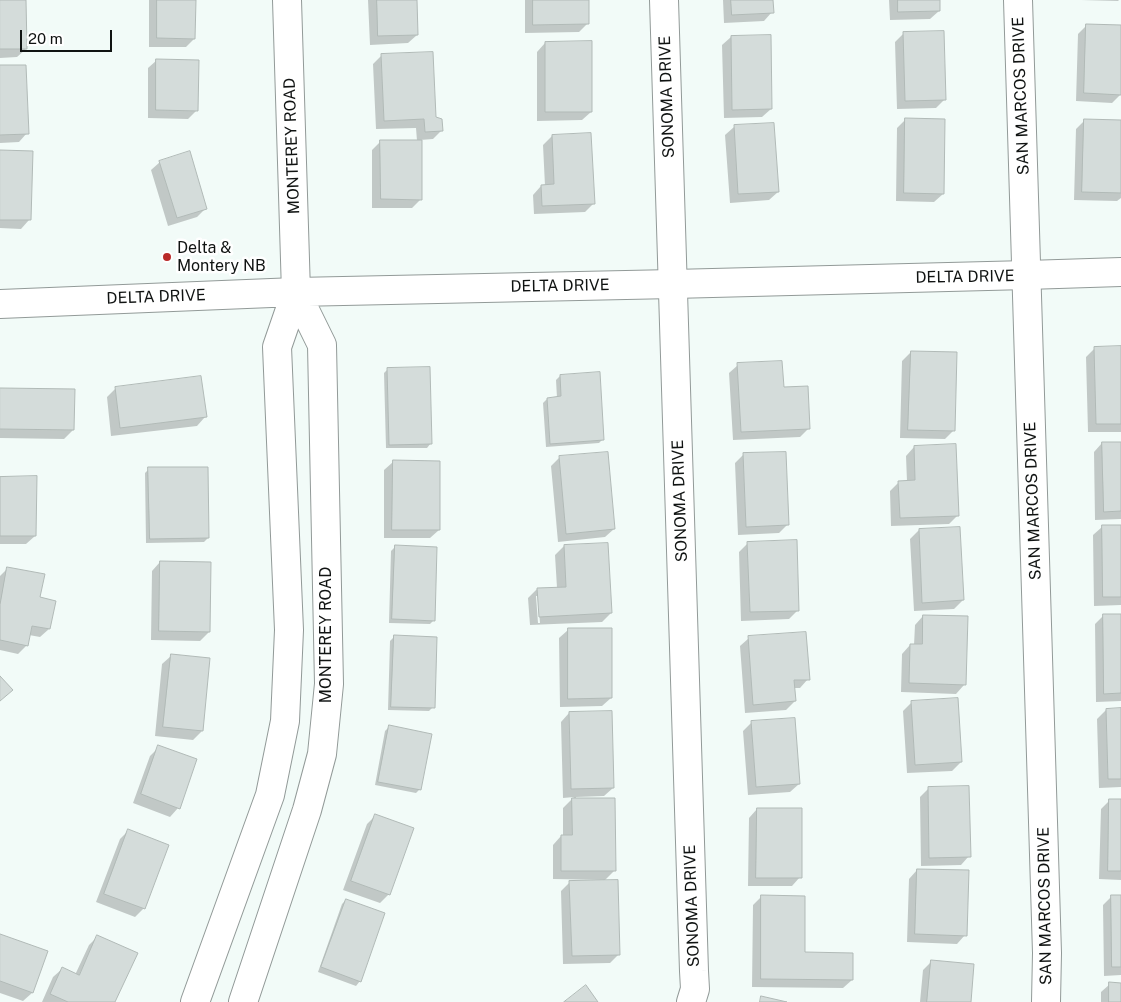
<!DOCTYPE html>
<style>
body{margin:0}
#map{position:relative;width:1121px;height:1002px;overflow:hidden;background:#f2fbf8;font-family:"Public Sans",sans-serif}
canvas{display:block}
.scale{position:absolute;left:20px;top:30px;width:92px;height:22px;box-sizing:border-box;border:2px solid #101312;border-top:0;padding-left:6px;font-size:15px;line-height:18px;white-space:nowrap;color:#101312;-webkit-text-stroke:4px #fff;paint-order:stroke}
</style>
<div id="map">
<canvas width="1121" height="1002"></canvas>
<div class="scale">20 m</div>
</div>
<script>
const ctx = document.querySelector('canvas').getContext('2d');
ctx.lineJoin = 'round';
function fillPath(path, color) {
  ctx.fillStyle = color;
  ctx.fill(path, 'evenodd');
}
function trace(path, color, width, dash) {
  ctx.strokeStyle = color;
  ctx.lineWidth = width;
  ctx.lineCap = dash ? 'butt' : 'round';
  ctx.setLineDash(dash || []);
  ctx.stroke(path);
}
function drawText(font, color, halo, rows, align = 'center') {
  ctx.font = font + ' "Public Sans",sans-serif';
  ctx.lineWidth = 5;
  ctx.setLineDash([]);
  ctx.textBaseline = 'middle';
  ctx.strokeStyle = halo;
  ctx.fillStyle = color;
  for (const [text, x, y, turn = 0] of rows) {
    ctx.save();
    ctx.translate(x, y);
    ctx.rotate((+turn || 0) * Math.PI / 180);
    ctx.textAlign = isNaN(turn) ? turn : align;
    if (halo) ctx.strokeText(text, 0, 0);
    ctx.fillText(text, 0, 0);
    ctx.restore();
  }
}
const shadow = new Path2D(`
 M0 0H25L26 49 17 57 0 58Z
 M149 0H195L194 39 186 47H149Z
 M368 0H415L417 35 408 43 370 45Z
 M525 0H587L588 23 579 32 525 33Z
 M723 0H772V12L764 21 724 23Z
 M889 0H939V11L930 19 890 20Z
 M1081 0H1119L1118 1Z
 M1086 26 1121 27V94L1112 103 1076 101 1078 34Z
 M904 33 944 100 936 108 897 109 895 42Z
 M731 37 771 109 762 117 724 118 722 45Z
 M545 43 591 112 582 120 537 121V52Z
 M382 55 435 118 441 131 433 139 420 140 421 199 412 208H372V150L381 141H417L416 128 376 129 373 64Z
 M157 60 197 110 188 119 148 118V68Z
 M0 67 27 133 19 142 0 143Z
 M906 119 943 194 934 202 896 201 897 128Z
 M1085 120 1121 121V198L1117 201 1074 200 1076 129Z
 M734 127 778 192 769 200 730 203 725 135Z
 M590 134 594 203 585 212 534 214 533 195 541 186H545L543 145 552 136Z
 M0 151 29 220 21 229 0 228Z
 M160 162 206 208 197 217 168 226 151 170Z
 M1095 348H1121V432H1088L1086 357Z
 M911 352 953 431 945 439 900 438 902 361Z
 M738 365 782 388 809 428 800 437 733 440 729 373Z
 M388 369 431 443 427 448H386L384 373Z
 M560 376 603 439 599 443 546 447 543 403 547 399 557 398 556 380Z
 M116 388 205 417 197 426 111 436 107 397Z
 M0 390 73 430 64 439 0 438Z
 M1102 443H1121V519L1095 520 1094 452Z
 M914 447 958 515 949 524 891 526 890 491 899 482H907L906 456Z
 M744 454 788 524 779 533 738 535 735 463Z
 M560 457 614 529 605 537 558 542 551 466Z
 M393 462 439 530 430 538H384V470Z
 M149 469 208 538 204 542 146 543 145 473Z
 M0 478 35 536 26 544H0Z
 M1102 527H1121V605L1094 606 1093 535Z
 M919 530 963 600 954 609 914 611 910 539Z
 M748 543 798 610 789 619 741 621 739 552Z
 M564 546 611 613 602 622 530 625 528 598 537 589 557 588 555 555ZM536 596H538L540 623H538Z
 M395 547 434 620 430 624 389 623 391 551Z
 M160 562 209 632 200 641 151 640 152 571Z
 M8 568 39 598 49 629 40 637 29 635 27 645 18 654 0 650V576Z
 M1104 615H1121V701L1096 702 1095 624Z
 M923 616 964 685 956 694 901 692 902 654 910 645H914L915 625Z
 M568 630 611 698 602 706 560 707 559 638Z
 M394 637 433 707 429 711 388 710 390 641Z
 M749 638 808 679 800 688H794L795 701 786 710 745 713 740 646Z
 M171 656 202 731 193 740 155 736 162 664Z
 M911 703 961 762 952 771 907 773 903 711Z
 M1121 709V787L1099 788 1097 719 1106 710Z
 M569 713 613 788 604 796 576 797V799L614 871 605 880 553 879V845L561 836H563V808L574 797 563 798 561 722Z
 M752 722 799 784 790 792 748 795 743 731Z
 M389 727 420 789 416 793 375 785 385 731Z
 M159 747 178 808 170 817 133 803 150 756Z
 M928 789 969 856 961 865 921 866 920 797Z
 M1110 800 1121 801V880L1099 879 1101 809Z
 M757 809 800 877 792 886H748L749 818Z
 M376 815 389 894 380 903 343 890 367 824Z
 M128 831 144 908 135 917 96 902 120 839Z
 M917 870 965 935 957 944 907 942 909 879Z
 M570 882 619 954 610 963 563 964 561 891Z
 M762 896 803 953 852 980 843 988 752 987 753 905Z
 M1112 896H1121V975L1104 976 1103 905Z
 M346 900 360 981 356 986 318 972 342 904Z
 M0 935 32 993 23 1001 0 993Z
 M98 936 114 1002H42L53 977 62 969 75 975 89 945Z
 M932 961 969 1002H920L923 970Z
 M1110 984H1121V1002H1101V992Z`);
const building = new Path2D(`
 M0 0H26L27 49H0Z
 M157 0H196L195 39 157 38Z
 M377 0H417L418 35 378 36Z
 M533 0H589V24L533 25Z
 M731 0H773L774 13 732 15Z
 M898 0H940V11L898 12Z
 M1086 24 1121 25V95L1084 93Z
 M944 31 946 100 905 101 903 32Z
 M771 35 772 109 732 110 731 36Z
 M592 41V112H545V42Z
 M433 52 436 117 442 119 443 131 425 132 424 119 384 121 381 54Z
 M156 59 199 60 198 111 156 110Z
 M0 65H26L29 134 0 135Z
 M905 118 945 119 944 194 904 193Z
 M1084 119 1121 120V193L1082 192Z
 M774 123 779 192 738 194 734 125Z
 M591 133 595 204 542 206 541 185 554 184 552 135Z
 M380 140H422V200L381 199Z
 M0 150 33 151 31 220H0Z
 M190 151 207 209 177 218 159 161Z
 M1121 346V424H1096L1094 347Z
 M911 351 957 352 955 431 908 430Z
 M782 361 784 387 808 386 810 429 741 432 737 363Z
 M430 367 432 444 389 445 387 368Z
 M600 372 604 440 550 444 547 398 561 396 560 375Z
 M201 376 207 417 120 428 115 387Z
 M0 388 75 389 74 430 0 429Z
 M1102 442H1121V511L1104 512Z
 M956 444 959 516 900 518 898 481 915 480 914 446Z
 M608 452 615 529 566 534 559 456Z
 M786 452 789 525 746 527 743 453Z
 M393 460 440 461V530H392Z
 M148 467H208L209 538 150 539Z
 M37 476 36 536H0V477Z
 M1102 525H1121V597H1103Z
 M960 527 964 600 922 603 919 529Z
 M797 540 799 611 750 612 747 542Z
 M608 543 612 613 539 617 537 588 566 587 564 545Z
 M395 545 437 547 435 621 392 619Z
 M160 561 211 562 210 632 159 631Z
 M7 567 45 574 40 597 56 601 50 629 32 626 28 646 0 640V605Z
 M1103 614H1121V693L1104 694Z
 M923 615 968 616 966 685 909 683 910 644H922Z
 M568 628H612V698L568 699Z
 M806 632 810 680H794L796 701 753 705 748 636Z
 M394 635 437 637 435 708 391 707Z
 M171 654 210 658 203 731 163 727Z
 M0 676 13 690 0 701Z
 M958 698 962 762 915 765 911 701Z
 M1121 708V779H1108L1106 709Z
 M612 711 614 788 571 789 569 712Z
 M795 718 800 784 756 787 751 721Z
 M389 725 432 734 421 790 378 782Z
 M158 745 197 759 180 809 141 794Z
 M969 786 971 857 929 858 928 787Z
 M572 798H615L616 871H561V835H572Z
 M1109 799H1121V871H1108Z
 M757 808H802V878H756Z
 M375 814 414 828 390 895 351 881Z
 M128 829 169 845 145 909 104 894Z
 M917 869 969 870 967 936 915 934Z
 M618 880 620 955 572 956 569 881Z
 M761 895 805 896V952L853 953V980L761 979Z
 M1111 895H1121V967H1112Z
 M346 899 385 913 361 982 321 967Z
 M0 934 48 951 33 993 0 981Z
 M97 935 138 953 115 1002H68L50 994 62 967 79 975Z
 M931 960 974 964 971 1002H927Z
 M1109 982 1121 983V1002H1109Z
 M586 985 598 1002H564Z
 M761 996 787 1002H760Z`);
const street = new Path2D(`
 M287 0 296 292
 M664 0 694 971 695 989 691 1002
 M1018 0 1047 953 1046 1002`);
const secondary = new Path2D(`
 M0 304 296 292 673 284 1027 275 1121 272
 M195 1002 270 795 285 721 289 630 277 347 296 292
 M243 1002 307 810 322 754 329 684 322 345 296 292`);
const markers = [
 [167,257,5,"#b92a29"]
];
const streetNames = [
 ["SAN MARCOS DRIVE",1021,96,-92],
 ["SONOMA DRIVE",667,97,-92],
 ["MONTEREY ROAD",292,146,-92],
 ["DELTA DRIVE",965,277,-1],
 ["DELTA DRIVE",560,286,-1],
 ["DELTA DRIVE",156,297,-2],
 ["SONOMA DRIVE",680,501,-92],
 ["SAN MARCOS DRIVE",1033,501,-92],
 ["MONTEREY ROAD",326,635,-90],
 ["SONOMA DRIVE",692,906,-92],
 ["SAN MARCOS DRIVE",1045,906,-91]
];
const poiNames = [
 ["Delta &",177,248],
 ["Montery NB",177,266]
];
fillPath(shadow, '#0003');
fillPath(building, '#d4dcda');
trace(building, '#b1bab7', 1);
trace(street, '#929a98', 30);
trace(secondary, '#929a98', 30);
trace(street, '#fff', 28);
trace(secondary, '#fff', 28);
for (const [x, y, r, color] of markers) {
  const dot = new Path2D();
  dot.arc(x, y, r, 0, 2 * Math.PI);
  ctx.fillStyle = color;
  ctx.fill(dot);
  trace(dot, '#fff', 2);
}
drawText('16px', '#101312', '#fff', streetNames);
drawText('16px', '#101312', '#fff', poiNames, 'left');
</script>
